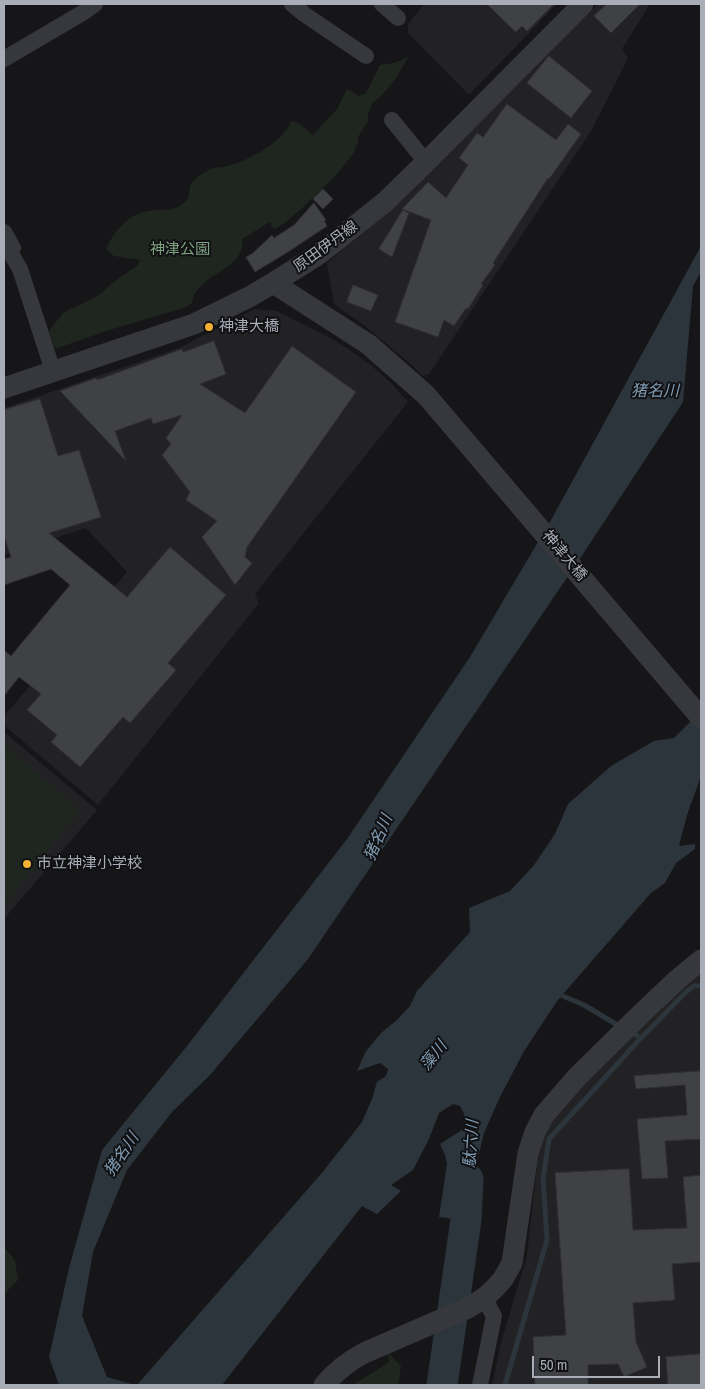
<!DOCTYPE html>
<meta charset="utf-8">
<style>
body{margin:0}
#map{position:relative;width:705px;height:1389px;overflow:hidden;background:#161618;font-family:"Archivo Narrow",sans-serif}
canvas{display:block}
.frame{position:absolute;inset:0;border:5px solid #a8adb8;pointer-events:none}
.scale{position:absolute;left:532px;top:1356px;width:128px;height:22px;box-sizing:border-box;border:2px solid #a8adb8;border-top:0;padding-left:6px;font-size:15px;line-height:18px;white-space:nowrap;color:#a8adb8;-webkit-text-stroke:4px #111113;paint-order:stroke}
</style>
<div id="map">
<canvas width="705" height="1389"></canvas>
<div class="frame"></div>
<div class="scale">50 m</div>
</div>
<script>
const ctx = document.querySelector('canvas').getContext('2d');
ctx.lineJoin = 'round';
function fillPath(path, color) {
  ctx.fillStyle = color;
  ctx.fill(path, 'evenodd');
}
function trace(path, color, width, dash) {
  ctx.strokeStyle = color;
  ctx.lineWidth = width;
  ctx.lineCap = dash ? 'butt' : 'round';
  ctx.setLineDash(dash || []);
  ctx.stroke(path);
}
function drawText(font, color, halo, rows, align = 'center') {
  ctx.font = font + ' "Archivo Narrow","Noto Sans JP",sans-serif';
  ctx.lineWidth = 4;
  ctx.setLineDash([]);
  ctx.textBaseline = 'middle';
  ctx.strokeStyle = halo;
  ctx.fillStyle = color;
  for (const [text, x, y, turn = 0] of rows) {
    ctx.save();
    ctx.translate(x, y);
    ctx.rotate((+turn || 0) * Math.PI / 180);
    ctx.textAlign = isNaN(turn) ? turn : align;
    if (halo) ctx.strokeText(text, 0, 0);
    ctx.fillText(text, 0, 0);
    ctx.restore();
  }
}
const built = new Path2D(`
 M424 4H557L469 95 408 33V24Z
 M598 4H650L622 49 628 58 591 131 429 374 422 376 413 366 365 326 334 304 327 263 385 215 435 167Z
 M255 309 277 311 327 336 347 348 372 366 391 383 408 402 255 594 259 603 98 805 4 725V716L127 572 86 528 4 555V408L179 348Z
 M4 732 97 810 4 919Z
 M701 971V1385H492L501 1342 527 1256 539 1146 549 1122 602 1063Z`);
const green = new Path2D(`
 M408 57 397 77 382 95 372 103 368 114V121L358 137V142L353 154 336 175 300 210 282 225 274 229 270 222 242 239C246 263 216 271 203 284 200 286 197 290 195 293 193 296 193 301 191 304 188 306 183 308 180 309L106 331 58 348 54 347 49 331 64 312 98 296 111 284 138 265 140 260 114 256 106 249C114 231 129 214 148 211 156 209 167 211 175 208 180 207 184 202 188 199 189 195 189 188 191 184 194 178 206 171 213 168 216 167 220 168 224 167 249 161 280 144 292 121 300 122 306 130 313 135L337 109 347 89 359 96 366 93 380 65 394 63Z
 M4 745 80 810 4 905Z
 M4 1247 15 1260 18 1280 4 1294Z
 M387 1351 401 1366 398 1385H353L389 1362Z`);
const water = new Path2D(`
 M701 246V272L693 286 683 402 581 557 308 959 210 1075 172 1112 127 1170 93 1252 82 1316 107 1377 135 1385H59L49 1357 69 1268 102 1150 187 1046 347 839 470 657 551 520Z
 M701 711V776L687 815 679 846 695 844V849L676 863 665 883 651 893 557 1001 523 1053 499 1099 484 1133 478 1157 470 1221 439 1217 447 1164 445 1155 440 1144 465 1128 464 1114 460 1106 453 1104 439 1113 429 1139 413 1170 391 1185 401 1191 377 1214 362 1206 222 1385H137L321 1174 362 1122 372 1099 377 1082 386 1076 388 1069 380 1063 357 1071 366 1051 381 1033 397 1020 410 1006 417 991 470 932 469 908 510 891 534 865 555 834 568 804 611 766 654 741 674 738Z`);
const stream = new Path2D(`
 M556 993 584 1005 621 1027
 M631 1032 641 1038 687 991 694 986H701
 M505 1385 547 1240 543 1179 549 1139 641 1038`);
const river = new Path2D(`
 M442 1385 466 1220 468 1179`);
const building = new Path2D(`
 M487 4H554L527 31 522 26 516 32Z
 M607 4H640L611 33 594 16Z
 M549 56 592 91 571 118 527 83Z
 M507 104 556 140 568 124 581 134 549 179 548 178 493 263 495 265 481 284 483 285 468 309 466 308 454 326 444 320 438 337 395 322 431 220 402 209 428 182 446 198 468 165 459 158 477 133 483 137Z
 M323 189 333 199 323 209 313 199Z
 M314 203 326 220 324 221 327 226 288 252 255 272 246 257 253 253 272 235 274 238 294 225Z
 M403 210 409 213 392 257 379 249Z
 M353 285 378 295 371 311 347 302Z
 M214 341 226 374 200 384 245 413 292 346 356 392 247 547 245 557 252 563 235 585 202 537 217 521 186 500 190 492 162 455 171 444 166 438 182 415 153 424 151 418 115 431 126 461 60 391 96 378 97 380 182 349 183 352Z
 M40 399 58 456 79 450 101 517 49 533 127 597 170 547 226 595 168 663 176 670 130 723 123 717 80 767 51 742 57 735 27 710 41 694 19 677 4 696V650L11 656 70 585 51 569 4 585V559L11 557 4 536V410Z
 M701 1071V1139L665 1141 668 1178 642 1179 637 1119 687 1115 685 1085 636 1089 634 1076Z
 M629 1169 633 1230 687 1228 683 1177 701 1175V1262L672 1264 675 1300 633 1303 636 1342 647 1367 624 1377 618 1364 588 1365V1385H535L533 1337 566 1335 555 1173Z
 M701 1354V1385H668L666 1357Z`);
const minor = new Path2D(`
 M292 4 304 14 366 56
 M382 4 398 18
 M4 59 84 12 95 4
 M392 120 426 162
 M4 232 13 248 10 252 20 269 53 371
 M480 1385 494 1316 484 1298`);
const tertiary = new Path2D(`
 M273 283 368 344 426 395 701 718
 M4 388 194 324 251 296 273 283 316 256 336 241 385 202 426 162 583 4
 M324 1385C335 1372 349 1361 364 1353L468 1308 484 1298 495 1288 503 1279 512 1263 528 1153 535 1132 544 1115 577 1077 643 1012 678 979 701 960`);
const markers = [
 [209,327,5,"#f2b134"],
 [27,864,5,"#f2b134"]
];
const streetNames = [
 ["原田伊丹線",326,247,-36],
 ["神津大橋",564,556,50]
];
const parkNames = [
 ["神津公園",180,250]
];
const poiNames = [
 ["神津大橋",219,327],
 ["市立神津小学校",37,864]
];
const waterNames = [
 ["猪名川",655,392],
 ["猪名川",379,838,-67],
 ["藻川",434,1056,-52],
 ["駄六川",472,1144,-86],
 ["猪名川",122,1155,-56]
];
fillPath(built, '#222225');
fillPath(green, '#1e261f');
fillPath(water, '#2c353c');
trace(stream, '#2c353c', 5);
trace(river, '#2c353c', 31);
fillPath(building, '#404145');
trace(building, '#303034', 1);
trace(minor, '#37383d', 16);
trace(tertiary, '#37383d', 21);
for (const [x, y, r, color] of markers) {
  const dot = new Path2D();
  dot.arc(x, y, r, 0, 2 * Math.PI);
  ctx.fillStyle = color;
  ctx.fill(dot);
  trace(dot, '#111113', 2);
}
drawText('15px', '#a8adb8', '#111113', streetNames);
drawText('15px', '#7fa381', '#111113', parkNames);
drawText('15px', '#a8adb8', '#111113', poiNames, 'left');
drawText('italic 16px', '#7f9bb3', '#111113', waterNames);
</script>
